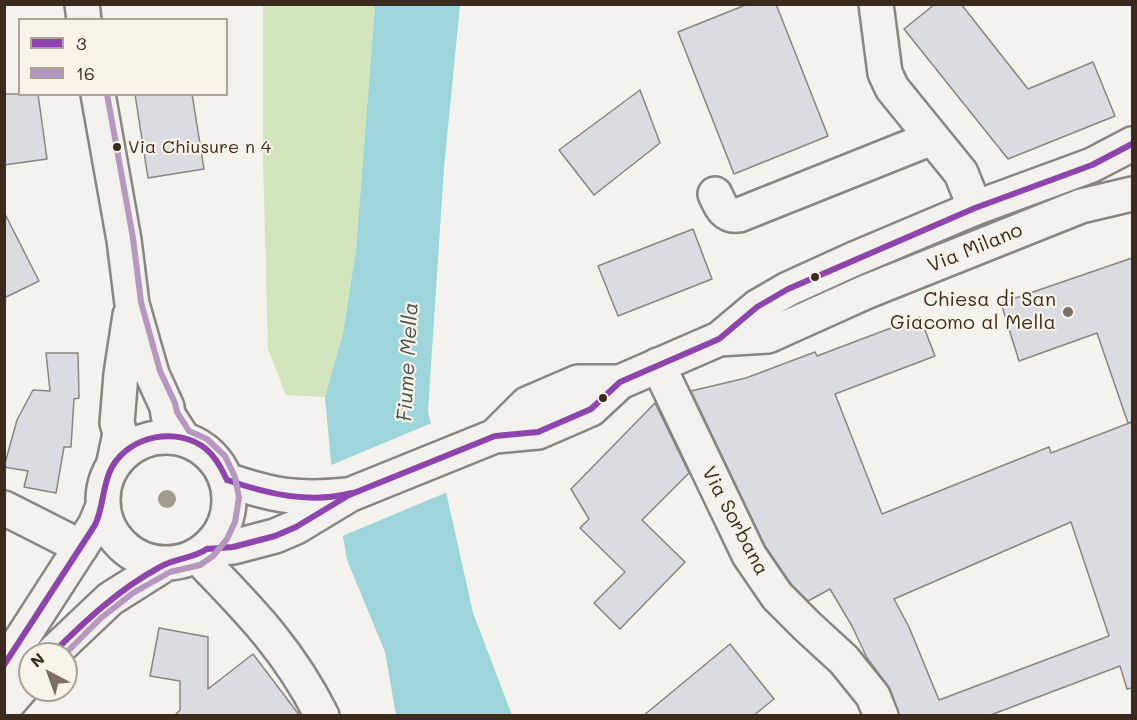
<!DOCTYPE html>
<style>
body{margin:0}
#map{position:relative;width:1137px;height:720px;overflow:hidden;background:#f4f2ec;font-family:Mali,sans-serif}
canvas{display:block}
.frame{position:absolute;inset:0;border:6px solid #3b2a1e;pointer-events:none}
.legend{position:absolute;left:18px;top:18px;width:210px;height:78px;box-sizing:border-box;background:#f7f3e8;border:2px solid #aca397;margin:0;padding:8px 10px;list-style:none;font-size:18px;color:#3b2a1e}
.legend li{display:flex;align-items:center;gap:12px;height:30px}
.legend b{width:30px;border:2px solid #aca397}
.north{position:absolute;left:18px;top:642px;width:60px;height:60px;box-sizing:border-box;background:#f7f3e8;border:2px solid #aca397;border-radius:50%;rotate:319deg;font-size:16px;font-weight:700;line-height:24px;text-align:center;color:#3b2a1e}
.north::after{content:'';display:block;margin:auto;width:21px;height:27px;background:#7c7066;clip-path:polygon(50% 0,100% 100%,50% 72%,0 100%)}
</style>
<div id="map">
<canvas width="1137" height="720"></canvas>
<div class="frame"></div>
<ul class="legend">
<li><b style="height:8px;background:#8e44ad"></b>3</li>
<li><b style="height:8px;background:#b597bf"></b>16</li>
</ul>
<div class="north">N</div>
</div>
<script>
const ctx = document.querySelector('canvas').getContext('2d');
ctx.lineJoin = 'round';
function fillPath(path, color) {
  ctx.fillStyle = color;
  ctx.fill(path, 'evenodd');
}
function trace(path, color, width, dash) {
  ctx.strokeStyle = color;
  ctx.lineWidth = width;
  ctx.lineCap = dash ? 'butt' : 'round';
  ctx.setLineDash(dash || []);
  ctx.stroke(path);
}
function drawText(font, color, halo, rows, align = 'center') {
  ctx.font = font + ' Mali,sans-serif';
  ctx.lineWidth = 4.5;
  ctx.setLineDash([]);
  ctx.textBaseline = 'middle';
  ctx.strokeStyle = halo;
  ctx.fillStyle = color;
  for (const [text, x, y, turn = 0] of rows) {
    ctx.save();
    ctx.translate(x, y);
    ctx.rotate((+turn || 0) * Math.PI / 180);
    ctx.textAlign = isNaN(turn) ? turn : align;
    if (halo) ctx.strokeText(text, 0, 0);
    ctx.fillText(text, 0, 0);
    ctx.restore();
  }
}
const green = new Path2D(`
 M263 5H375L356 250 343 333 325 397 286 395 268 349 263 160Z`);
const water = new Path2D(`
 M375 5H460L444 168 428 411 473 613 512 715H396L385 652 347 560 332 473 325 397 343 333 356 250Z`);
const pier = new Path2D(`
 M434 422 450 491 340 537 329 466Z`);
const building = new Path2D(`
 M748 4H776L828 136 734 174 678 32Z
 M935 4H961L1028 89 1093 62 1115 116 1008 159 904 29Z
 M640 90 660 143 594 195 559 150Z
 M4 94H38L47 159 4 165Z
 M135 94H192L204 169 148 178Z
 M4 212 39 281 4 298Z
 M693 229 712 279 618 316 598 266Z
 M1132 258V422L1128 423 1097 333 1019 361 1001 303Z
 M920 317 935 356 835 394 882 514 1049 447 1051 453 1132 422V688L1127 689 1120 666 988 716H899L890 689 867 658 852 626 830 589 808 601 791 584 765 546 691 391 746 378 815 352 817 356ZM1071 522 1109 636 939 700 909 627 894 599Z
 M46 353H78L79 398 74 399 71 447H64L56 493 24 487 28 471 4 467 17 420 33 390 50 391Z
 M655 403 689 473 642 520 685 562 620 629 594 603 625 572 580 528 589 519 571 489Z
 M159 628 208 637V689L253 654 300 716H174L180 710V681L150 676Z
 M730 644 774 699 753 716H643Z`);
const street = new Path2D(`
 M82 4 84 20
 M876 4 885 73 892 88 961 173 975 208
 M98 94 124 240 132 304 152 374 167 407 168 415 183 438
 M715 194C720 205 724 217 739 215L932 138
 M658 365 749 555 777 596 807 626 844 660 873 696 881 716
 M114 462 120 433 117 423 121 374 130 315
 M4 508 81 547
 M197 556C248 609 288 648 322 716`);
const secondary = new Path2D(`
 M719 339 768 336 868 291 1081 206 1132 194
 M495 436 527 404 578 382H620
 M103 500a63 63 0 1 1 126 0a63 63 0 1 1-126 0Z
 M227 480C274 496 298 500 347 495
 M207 549 233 547 275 536 296 527 349 495 495 436 538 432 591 409 620 382 719 339 757 307 788 289 854 259 975 208 1092 165 1132 144
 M52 654 110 599 167 563
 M4 666 95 525 103 506
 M4 708 30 678`);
const bus1 = new Path2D(`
 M227 480C268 494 309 504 352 493
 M207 549 233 547 275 536 296 527 349 495 495 436 538 432 591 409 620 382 719 339 757 307 788 289 975 208 1092 165 1132 144
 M52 654C85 621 119 589 160 567 175 558 192 559 207 549
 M4 665 95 525C104 506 102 485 112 467 130 435 178 426 206 449 216 457 222 469 227 480`);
const bus2 = new Path2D(`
 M65 654 101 618 133 593 170 572 200 565 213 556 227 539 235 522 239 498 235 477 225 456 207 439 189 431 177 412 175 403 160 371 141 302 133 238 107 94`);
const trees = [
 [167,499]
];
const markers = [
 [117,147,5,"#3b2a1e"],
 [815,277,5,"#3b2a1e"],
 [1068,312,6,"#7c7066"],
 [603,398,5,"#3b2a1e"]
];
const busNames = [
 ["Via Chiusure n 4",128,147]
];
const streetNames = [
 ["Via Milano",975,248,-22],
 ["Via Sorbana",735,521,62]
];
const poiNames = [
 ["Chiesa di San",1056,300],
 ["Giacomo al Mella",1056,323]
];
const waterNames = [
 ["Fiume Mella",408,362,-87]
];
fillPath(green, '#d2e5bc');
fillPath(water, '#9ed5da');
fillPath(pier, '#f4f2ec');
fillPath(building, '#dbdbe2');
trace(building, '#898580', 1.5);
trace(street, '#898580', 38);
trace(secondary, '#898580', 38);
trace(street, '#f2f1ed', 33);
trace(secondary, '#f2f1ed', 33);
trace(bus1, '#8e44ad', 6);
trace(bus2, '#b597bf', 6);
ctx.fillStyle = '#9f9c8b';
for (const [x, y] of trees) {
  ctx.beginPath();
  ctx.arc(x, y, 9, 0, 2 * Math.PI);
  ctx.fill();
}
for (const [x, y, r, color] of markers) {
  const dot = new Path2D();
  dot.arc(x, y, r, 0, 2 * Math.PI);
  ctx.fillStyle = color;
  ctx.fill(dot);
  trace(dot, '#f7f3e8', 2);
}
drawText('18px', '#3b2a1e', '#f7f3e8', busNames, 'left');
drawText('20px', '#3b2a1e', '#f7f3e8', streetNames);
drawText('20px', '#3b2a1e', '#f7f3e8', poiNames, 'right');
drawText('italic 21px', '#4a524b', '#f7f3e8', waterNames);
</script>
